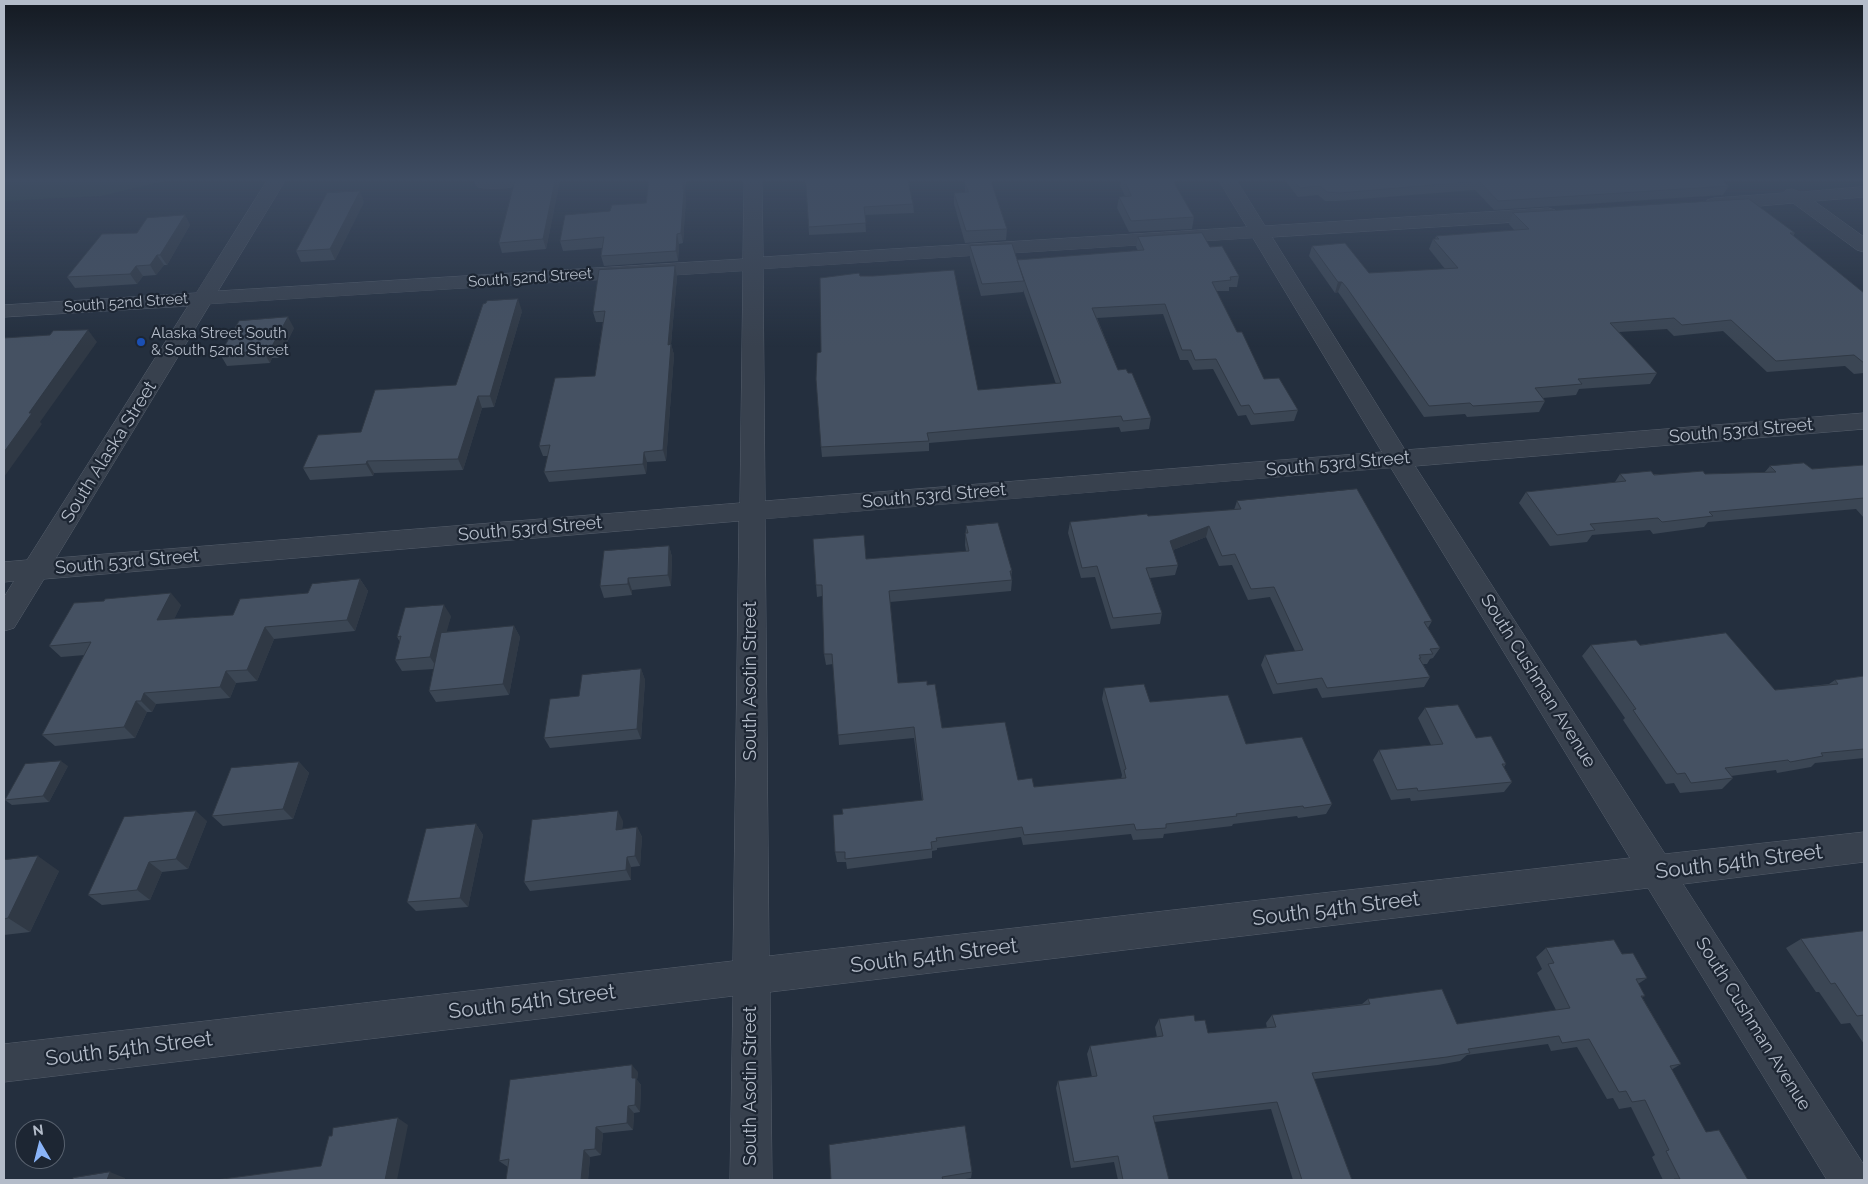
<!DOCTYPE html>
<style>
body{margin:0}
#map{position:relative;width:1868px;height:1184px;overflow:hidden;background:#242f3e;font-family:Raleway,sans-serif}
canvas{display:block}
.frame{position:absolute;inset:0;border:5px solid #b4bcc9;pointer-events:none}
.north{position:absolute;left:15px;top:1119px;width:50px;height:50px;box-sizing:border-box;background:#1d2633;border:1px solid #59626f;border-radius:50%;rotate:352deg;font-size:14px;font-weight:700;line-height:20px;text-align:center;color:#b4bcc9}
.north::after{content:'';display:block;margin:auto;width:18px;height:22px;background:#8ab4f8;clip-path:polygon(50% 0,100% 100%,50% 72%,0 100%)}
</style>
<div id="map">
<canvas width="1868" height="1184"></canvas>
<div class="frame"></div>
<div class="north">N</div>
</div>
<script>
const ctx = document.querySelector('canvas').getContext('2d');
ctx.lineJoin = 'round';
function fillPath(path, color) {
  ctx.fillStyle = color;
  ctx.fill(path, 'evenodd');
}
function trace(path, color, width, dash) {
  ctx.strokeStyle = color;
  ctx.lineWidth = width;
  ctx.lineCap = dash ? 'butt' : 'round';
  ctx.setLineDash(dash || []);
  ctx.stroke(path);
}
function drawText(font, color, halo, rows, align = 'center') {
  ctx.font = font + ' Raleway,sans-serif';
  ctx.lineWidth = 4.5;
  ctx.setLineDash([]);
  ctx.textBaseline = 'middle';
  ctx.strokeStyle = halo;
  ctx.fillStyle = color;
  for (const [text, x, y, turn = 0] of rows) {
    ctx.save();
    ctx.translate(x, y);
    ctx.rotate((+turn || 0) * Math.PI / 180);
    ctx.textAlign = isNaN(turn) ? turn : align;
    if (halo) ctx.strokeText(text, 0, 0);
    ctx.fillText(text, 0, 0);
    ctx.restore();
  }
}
const green = new Path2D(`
 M4 181H165L102 196 4 201Z`);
const minor = new Path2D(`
 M267 181H285L218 291 743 259 744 181H762L763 257 1247 227 1219 181H1237L1265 226 1548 208 1555 210 1557 214 1555 218 1548 220 1272 237 1405 450 1864 413V429L1415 466 1665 854 1864 832V862L1683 884 1864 1165V1180H1827L1648 888 770 992 772 1180H730L733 996 4 1082V1044L733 961 739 521 44 579 14 628 4 631V597L14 581 4 582V562L27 560 188 306 4 317V305L196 293ZM1253 238 1382 452 765 501 763 269ZM743 271 740 503 56 558 210 304ZM1391 468 1630 858 769 956 765 519Z
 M476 181H526L523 185C510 188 491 190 478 187L475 183Z
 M1864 187V197L1814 201 1864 237V252L1857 250 1793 203 1714 210 1707 208 1705 204 1707 200 1714 198 1784 193 1786 190 1792 189 1800 192Z`);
const wall = new Path2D(`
 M515 181H560L546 249 502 253 499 243Z
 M649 181H686L685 192 686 198 683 243 679 244 678 261 604 266 601 256 602 248 563 251 560 241 610 211 646 203Z
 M806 181 913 204 914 213 865 215 866 232 809 235Z
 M965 181 1007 229 1006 240 965 243 954 204V193H965Z
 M1121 181H1173L1194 217 1192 229 1129 232 1117 208 1119 197 1125 196 1120 186Z
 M1285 181H1722L1729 186 1723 195 1494 210 1475 190 1337 201H1325L1318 195 1298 197Z
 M364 202 335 260 301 262 296 251Z
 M1513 213 1795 233 1793 236 1864 293V373L1854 374 1845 366 1767 372 1723 331 1674 336 1667 329 1619 332 1657 373 1650 384 1579 389 1576 395 1543 398 1545 401 1539 412 1467 417 1465 414 1424 417 1343 299 1338 292 1335 293 1309 256 1312 246 1369 273 1445 269 1429 249 1433 239H1435L1436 236 1514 230 1509 224Z
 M185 215 190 225 167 265H164L156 275 143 276 137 284 75 288 67 277 137 233Z
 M1138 237 1210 247 1239 276 1237 287H1229V291H1216L1237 332 1264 379 1298 410 1294 421 1251 425 1246 415 1238 416 1213 369 1193 370 1188 360H1180L1163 314 1097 318 1118 370 1151 418 1149 429 1121 432 1119 427 929 443V451L822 457 821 447V352L860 276 978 390 1056 384 1023 290V292L981 296 970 258V246L1017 260 1138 251 1136 247Z
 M675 266 677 276 671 344 674 355 666 461 647 462 646 474 549 482 544 472 548 456H543L539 446 595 376 603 322H596L593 312Z
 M522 311 494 407 482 408 463 470 374 473 373 476 310 480 303 468 361 432 456 385Z
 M294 328 279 358H272L270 363 227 366 220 354Z
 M1864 465V518L1856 509 1708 522 1704 527 1653 534 1650 530 1592 535 1587 542 1550 546 1519 503 1526 492 1615 482 1620 474H1705L1764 473 1770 466 1812 469Z
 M1237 501 1432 621 1428 628 1440 648 1433 658 1430 659 1427 664H1423L1430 677 1424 687 1322 698 1317 688 1273 694 1261 665 1265 655 1295 651 1270 597 1248 600 1232 565 1219 566 1206 537 1173 550 1178 565 1175 575 1150 578 1162 613 1160 624 1111 629 1095 577 1081 578 1068 533 1070 522 1234 510Z
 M966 526 1012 571 1011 577 1012 580 1011 591 890 602 898 683 927 685 942 728 1018 780 1034 787 1121 779 1122 775 1102 699 1104 688 1150 702 1246 744 1332 804 1326 814 1298 818 1297 816 1233 824 1232 826 1164 834 1163 838 1133 840 1131 834 1023 845 1021 837 937 848V850L932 851V858L847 869 846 862H837L835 852 843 814 922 800 914 738 839 745 833 664 826 665 824 654 822 596 817 597 816 585 866 559 966 551 965 545Z
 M669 546 672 557 671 586 632 590V595L604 598 600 586Z
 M360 579 368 591 355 631 274 639 257 681 236 683 230 698 156 704 152 712H147L135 738 55 746 42 735 85 655 61 657 49 646 181 605 174 619 233 615 308 593Z
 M451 616 446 632 514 626 520 637 509 695 436 702 429 691 434 669 402 671 395 660 400 642 397 637Z
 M1591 645H1640L1775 690 1829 684 1835 680 1864 676V758L1815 763 1811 767 1777 773 1776 770 1731 776 1733 778 1722 789 1680 793 1674 783 1666 784 1623 720 1625 718 1582 656Z
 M641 669 645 680 641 739 550 748 544 738 579 696Z
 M1425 708 1476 738 1506 764 1504 767 1512 782 1504 792 1411 801 1410 798 1391 800 1373 760 1379 750 1431 745 1418 718Z
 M299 762 309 773 293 819 223 826 212 816Z
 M68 766 49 802 12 805 5 800Z
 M207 821 188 869 162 872 150 900 102 905 88 895Z
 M623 821 622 829 637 827 642 837 640 866 631 867V880L530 891 524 882Z
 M476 824 483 835 468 907 416 911 407 902Z
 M4 860 59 871 30 932 4 935Z
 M1864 931V1044L1850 1023 1841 1024 1819 992H1816L1786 948 1801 939Z
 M1546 948 1622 954 1647 978 1638 984 1645 996 1642 997 1681 1064 1671 1070 1706 1132 1748 1180H1663L1652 1157 1655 1155 1631 1107 1619 1109 1613 1098 1607 1099 1577 1047 1551 1051 1548 1044 1467 1055 1460 1061 1438 1065 1314 1079 1352 1180H1293L1271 1109 1154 1122 1169 1180H1118L1114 1162 1071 1168 1056 1088 1058 1081 1092 1077 1087 1054 1090 1046 1157 1037 1155 1027 1159 1019 1195 1021 1208 1033 1267 1028 1266 1023 1272 1015 1362 1004 1368 999 1457 1024 1556 1010 1537 973 1542 969 1536 957Z
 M638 1072 637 1080 641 1085 640 1112 634 1113 633 1130 603 1133 601 1155 590 1157 588 1180H506L508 1167 499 1161Z
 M972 1172 971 1178 959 1180H831Z`);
const shadedWall = new Path2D(`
 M555 181H560L546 249 543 239Z
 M683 181H686L685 192 686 198 683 243 681 233Z
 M360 191 364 202 335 260 330 249Z
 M185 215 190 225 167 265 160 255Z
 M677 234 679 244 678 261 676 251Z
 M157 255 164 265 156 275 150 265Z
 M136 266 143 276 137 284 130 274Z
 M675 266 677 276 670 355 668 345Z
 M1338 282H1342L1338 292 1335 293Z
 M518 299 522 311 494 407 490 396Z
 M288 317 294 328 279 358 272 346Z
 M88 330 97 342 40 422 42 424 4 477V452L29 413Z
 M671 344 674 355 666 461 663 450Z
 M265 347 272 358 270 363 263 351Z
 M478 396 482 408 463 470 458 459Z
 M644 452 647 462 646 474 643 464Z
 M367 461 374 473 373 476 366 464Z
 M1209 526 1206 537 1168 552 1170 541Z
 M669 546 672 557 671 586 668 575Z
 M628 578 632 590V595L628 584Z
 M360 579 368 591 355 631 347 620Z
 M171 593 181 605 168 632 157 620Z
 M444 605 451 616 437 668 430 657Z
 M514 626 520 637 509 695 503 684Z
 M265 627 274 639 257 681 247 670Z
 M641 669 645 680 641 739 637 729Z
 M226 671 236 683 230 698 220 687Z
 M144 693 156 704 152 712 141 701Z
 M136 701 147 712 135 738 124 727Z
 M61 761 68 766 49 802 43 796Z
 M299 762 309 773 293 819 283 809Z
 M196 811 207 821 188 869 176 859Z
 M618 811 623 821 621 840 616 830Z
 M476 824 483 835 468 907 460 898Z
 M637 827 642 837 640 866 635 856Z
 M38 856 59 871 30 932 8 918Z
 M627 857 631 867V880L626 870Z
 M149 862 162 872 150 900 137 890Z
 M632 1065 638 1072 637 1080 641 1085 640 1112 635 1105 632 1078Z
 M628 1106 634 1113 633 1130 627 1123Z
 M398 1118 408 1125 397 1180H385Z
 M596 1127 603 1133 601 1155 595 1149Z
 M584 1150 590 1157 588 1180H581Z
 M110 1172 125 1178V1180H107Z`);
const building = new Path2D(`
 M515 181H555L543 239 499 243Z
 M649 181H683V189H684L681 233 677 234 676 251 601 256 604 237 560 241 565 215 610 211 612 205 646 203Z
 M806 181H908L913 204 864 207 866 223 809 227Z
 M965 181H991L1007 229 966 231 954 193 968 192Z
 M1125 181H1173L1194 217 1131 221 1119 197 1131 196Z
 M1295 181H1722L1729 186 1498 201 1479 181 1340 193 1327 192 1320 186 1300 188Z
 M360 191 330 249 296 251 327 193Z
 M1749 199 1795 233H1790L1864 293V363L1854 355 1776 361 1731 320 1682 325 1674 318 1610 323 1657 373 1578 379 1582 384 1535 388 1545 401 1473 406 1470 403 1429 406 1347 288 1342 282H1338L1312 246 1345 243 1369 273 1458 268 1433 239H1439L1436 236 1529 229 1513 213Z
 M185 215 160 255H157L150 265 136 266 130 274 67 277 102 234 137 233 147 218Z
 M1202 233 1210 247 1222 246 1239 276 1230 277 1231 280 1212 282 1237 332H1242L1264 379 1279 378 1298 410 1254 414 1249 405 1241 406 1216 359 1195 360 1191 350H1182L1165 304 1092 308 1118 370 1126 369 1128 373H1132L1151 418 1123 421 1121 416 927 433 929 441 821 447 816 379 817 353 821 352 820 278 859 273 860 276H873L954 270 978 390 1061 383 1017 260 1144 250 1138 237Z
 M1012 244 1024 281 982 284 970 246Z
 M675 266 668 345 671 344 663 450 644 452 643 464 544 472 550 445 539 446 555 378 595 376 605 311 593 312 599 270Z
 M518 299 490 396H478L458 459 367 461 366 464 303 468 318 435 361 432 375 390 456 385 483 304 486 303 487 301Z
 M288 317 272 346 265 347 263 351 220 354 239 321Z
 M88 330 29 413H32L4 452V338L50 335 53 331Z
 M1804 463 1812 469 1864 465V498L1709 512 1713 516 1662 522 1658 518 1590 524 1595 530 1557 535 1526 492 1626 481 1620 474 1651 471 1654 475 1703 471 1705 474 1776 472 1770 466Z
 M1357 489 1432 621 1424 622 1440 648 1430 649 1433 654 1419 655 1421 658H1419L1430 677 1327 688 1322 678 1277 684 1265 655 1303 650 1274 587 1251 589 1235 554 1222 556 1209 526 1170 541 1178 565 1146 568 1162 613 1113 618 1097 566 1082 568 1070 522 1147 514 1148 516 1241 509 1237 501Z
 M998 523 1012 571H1010L1012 580 889 591 898 683 927 681V685L935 684 942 728 1005 722 1018 780 1032 778 1034 787 1126 778 1124 770 1126 769 1104 688 1144 684 1150 702 1228 695 1246 744 1302 737 1332 804 1304 808 1303 806 1236 814 1237 816 1166 824V828L1136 830 1134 824 1024 835 1022 827 936 838 937 841 931 842 932 849 845 859V852H835L833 815 843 814 842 809 923 800 914 727 838 735 832 654H824L822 585H816L813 539 864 535 866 559 969 551 965 533H968L966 526Z
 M669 546 668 575 628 578V584L600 586 604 551Z
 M360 579 347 620 265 627 247 670 226 671 220 687 144 693 141 701H136L124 727 42 735 91 642 49 646 74 603 104 601 105 599 171 593 157 620 233 615 240 599 308 593 312 584Z
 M444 605 430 657 395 660 401 636 397 637 405 608Z
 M514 626 503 684 429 691 441 633Z
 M1726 633 1775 690 1838 684 1835 680 1864 676V749L1821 753 1823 756 1790 762 1788 760 1725 768 1733 778 1691 783 1685 773 1677 774 1633 710 1636 709 1591 645 1636 640 1640 645Z
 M641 669 637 729 544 738 550 699 579 696 582 675Z
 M1458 705 1476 738 1491 736 1506 764H1502L1512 782 1418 791 1417 788 1397 790 1379 750 1443 744 1425 708Z
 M61 761 43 796 5 800 25 764Z
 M299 762 283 809 212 816 231 768Z
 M196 811 176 859 149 862 137 890 88 895 124 817Z
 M618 811 616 830 637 827 635 856 627 857 626 870 524 882 532 820Z
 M476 824 460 898 407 902 426 829Z
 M38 856 8 918 4 919V860Z
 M1864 931V1015L1857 1016 1835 983 1831 984 1801 939Z
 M1614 940 1622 954 1633 953 1647 978 1636 979 1645 996H1641L1681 1064 1670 1066 1706 1132 1719 1130 1748 1180H1674V1179H1680L1666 1151 1669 1150 1645 1100 1632 1102 1626 1091 1619 1092 1589 1039 1562 1043 1559 1036 1468 1049 1470 1053 1447 1057 1312 1073 1352 1180H1302L1277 1102 1153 1116 1169 1180H1123L1118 1156 1074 1162 1058 1081 1097 1076 1090 1046 1163 1036 1159 1019 1194 1015 1195 1021 1205 1020 1208 1033 1276 1027 1272 1015 1370 1004 1368 999 1442 989 1457 1024 1570 1008 1548 964 1554 963 1546 948Z
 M632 1065V1078H636L635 1105 628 1106 627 1123 596 1127 595 1149 584 1150 581 1180H506L509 1159 499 1161 510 1080Z
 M398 1118 385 1180H215L321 1166 329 1136H332L333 1128Z
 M965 1126 972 1172 942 1177 943 1180H831L829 1145Z
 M110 1172 107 1180H73V1178Z`);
const markers = [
 [141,342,5,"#1a4fb4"]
];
const farStreetnames = [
 ["South 52nd Street",530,278,-4],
 ["South 52nd Street",126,303,-4]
];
const farPoinames = [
 ["Alaska Street South",151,333],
 ["& South 52nd Street",151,350]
];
const streetNames = [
 ["South 53rd Street",1741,431,-5],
 ["South Alaska Street",109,452,-58],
 ["South 53rd Street",1338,464,-5],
 ["South 53rd Street",934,496,-5],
 ["South 53rd Street",530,529,-5],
 ["South 53rd Street",127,562,-5],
 ["South Asotin Street",751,681,-90],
 ["South Cushman Avenue",1538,681,58],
 ["South Cushman Avenue",1753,1024,58],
 ["South Asotin Street",751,1086,-90]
];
const nearStreetnames = [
 ["South 54th Street",1739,862,-7],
 ["South 54th Street",1336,909,-7],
 ["South 54th Street",934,956,-7],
 ["South 54th Street",532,1002,-7],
 ["South 54th Street",129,1049,-7]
];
fillPath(green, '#263c3f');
trace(minor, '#565f6c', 1);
fillPath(minor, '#38414e');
fillPath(wall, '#3b4654');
fillPath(shadedWall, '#303945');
fillPath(building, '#455162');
trace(building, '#303945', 1);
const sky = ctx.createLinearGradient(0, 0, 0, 347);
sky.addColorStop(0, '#141a22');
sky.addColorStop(0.52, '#3f4d63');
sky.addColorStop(1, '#3f4d6300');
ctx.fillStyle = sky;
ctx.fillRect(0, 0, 1868, 347);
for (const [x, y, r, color] of markers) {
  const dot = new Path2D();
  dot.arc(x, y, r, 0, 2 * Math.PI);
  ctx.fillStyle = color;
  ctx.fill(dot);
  trace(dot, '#1d2633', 2);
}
drawText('15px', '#b4bcc9', '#1d2633', farStreetnames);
drawText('15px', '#b4bcc9', '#1d2633', farPoinames, 'left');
drawText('18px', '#b4bcc9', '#1d2633', streetNames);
drawText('21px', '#b4bcc9', '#1d2633', nearStreetnames);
</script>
